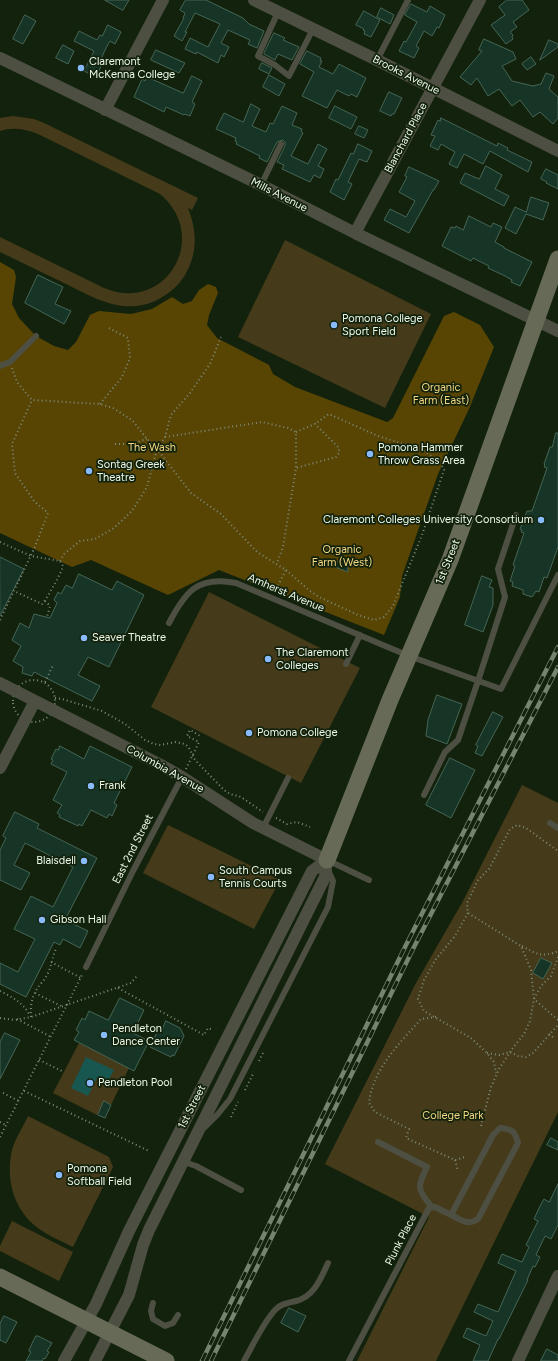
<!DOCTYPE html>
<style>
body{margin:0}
canvas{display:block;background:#12220c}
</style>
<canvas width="558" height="1361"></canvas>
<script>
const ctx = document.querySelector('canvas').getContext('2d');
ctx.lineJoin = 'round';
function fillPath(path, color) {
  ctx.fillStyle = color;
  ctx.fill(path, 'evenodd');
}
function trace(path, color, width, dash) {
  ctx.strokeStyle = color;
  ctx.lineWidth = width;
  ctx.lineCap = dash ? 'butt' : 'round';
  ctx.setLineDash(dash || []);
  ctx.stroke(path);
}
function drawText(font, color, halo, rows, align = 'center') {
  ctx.font = font + ' Figtree,sans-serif';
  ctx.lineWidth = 3.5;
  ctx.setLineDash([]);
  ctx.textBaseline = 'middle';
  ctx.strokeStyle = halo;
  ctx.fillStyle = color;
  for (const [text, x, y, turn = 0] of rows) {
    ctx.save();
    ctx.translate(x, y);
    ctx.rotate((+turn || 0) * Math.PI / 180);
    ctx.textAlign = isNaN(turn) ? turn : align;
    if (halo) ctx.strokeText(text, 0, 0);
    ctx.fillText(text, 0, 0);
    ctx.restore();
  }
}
const green = new Path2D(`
 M13 116 34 119 44 123 198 198 192 210 188 208C197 231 198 253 185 275 178 287 167 295 155 301 121 316 91 296 60 281 40 271 20 262 0 252V237L104 288C166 314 211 237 160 194L38 134C25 129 13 127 0 131V118Z
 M285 240 431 314 385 408 238 337Z
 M209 592 360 668 301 783 151 707Z
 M522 785 558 803V1112L436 1361H357L429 1217 325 1164 416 983 463 901Z
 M168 825 280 880 254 929 143 873Z
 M79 1043 129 1068 111 1105 104 1101 97 1115 53 1093Z
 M28 1116 109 1157 113 1167 73 1247C59 1240 44 1234 33 1224 12 1205 6 1176 12 1150 15 1139 23 1127 28 1116Z
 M12 1221 73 1252 59 1281 0 1251V1246Z`);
const forest = new Path2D(`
 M0 262 14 270 16 277 12 304 19 318 36 336 54 346 68 350 76 342 90 315 99 311 131 314 152 309 172 297 183 304 192 301 199 290 208 284 216 287 218 293 209 315 207 325 217 338 269 365 273 374 295 387 387 422 393 418 444 316 454 312 480 325 494 347 469 409 438 474 402 576 400 597 384 635 219 570 168 595 91 560 72 567 0 533Z`);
const water = new Path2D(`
 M86 1057 114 1070 107 1083 97 1078 88 1096 71 1088Z`);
const building = new Path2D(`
 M105 0H129L123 10Z
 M186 0H206L243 18 249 24 264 31 257 48 248 44 250 40 228 30 221 43 229 47 224 57 221 55 218 63 197 52 196 54 185 49 190 38 208 47 220 24 195 13 185 32H187L182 41 174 36 184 18H183L185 13 180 10Z
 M507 0H522L529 10 513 22 517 27 510 32 513 35 512 37 513 39 506 44 491 25 505 15 499 7Z
 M411 4 427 12 430 6 445 15 439 28 437 27 432 36 424 31 416 46 419 48 414 58 399 51 404 41 406 42 417 22 405 15Z
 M381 8 394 15 390 24 377 17Z
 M364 11 380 20 371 37 364 34 365 31 363 30 364 29 356 25Z
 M25 15 36 21 23 44 13 39Z
 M108 25 121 32 115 44 110 41 106 48 100 61 103 62 96 77 84 71 94 51 74 41 79 31 97 40 100 35 102 36Z
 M274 33 285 38 283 40 299 47 292 60 278 54 275 60 264 54Z
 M484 39 513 52 516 59 502 66 512 81 533 86 541 84 546 73 554 76 549 89 558 97V118L553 124 540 112 533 117 520 100 512 106 499 89 488 96 477 78 471 85 460 77 482 51 479 50Z
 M549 40 558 44V47L540 60Z
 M63 45 74 51 68 64 56 58Z
 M156 50 185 63 179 73 151 60Z
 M307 51 321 58 320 61H322L319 67 333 74 339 64 366 78 357 97 351 94 349 96 337 90 327 108 302 96 314 72 300 64Z
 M531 57 536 64 527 70 522 64Z
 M262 63 272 68 269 74 259 69Z
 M269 75 285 84 279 96 263 87Z
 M192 76 202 81 192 102 195 104 190 116 185 114 184 115 166 107 164 112 134 97 142 79 145 81 147 77 183 93Z
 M389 92 402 98 394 114H392L391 116 380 111Z
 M251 104 260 109 252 126 266 132 270 123 273 124 282 106 297 113 292 125 302 129 301 131 303 133 291 156 308 164 318 144 327 149 318 166 324 169 320 178 314 175 310 182 282 169 284 165 277 162 285 146V142L283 140 277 142 267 162 259 158 260 156 236 144 237 142 235 141 236 138 216 129 224 113 243 122Z
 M335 106 357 117 351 129 329 118Z
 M441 118 497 146 498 143 508 148 507 150 532 162 528 172 490 151 483 164 464 154 457 168 449 164 455 152 441 144 438 150 430 146 435 136 431 135 438 120 440 121Z
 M359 126 368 130 364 138 355 134Z
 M358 144 372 151 367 162 359 159 348 182 352 184 344 200 330 192 336 179 338 180 351 153 353 154Z
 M486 166 502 175 495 189 509 196 504 206 460 183 465 173 479 179Z
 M409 167 439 181 434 190H433L409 233 384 220 390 209 406 217 415 201 399 192 407 177 405 176Z
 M546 169 558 175V189L546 183 547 182 541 179Z
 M531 197 549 203 543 220 526 214 516 234 505 228 515 207 526 212Z
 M469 216 491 227 493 223 502 227 495 242 504 247V248L532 262 520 286 511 282 512 280 505 276 488 268 489 266 473 258 471 261 442 246 451 227 455 228 456 226 463 230Z
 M38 275 63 287 55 304 71 311 64 324 25 303Z
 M556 433H558V547L547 578 544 577 539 592 536 591 532 597 523 594V590L512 586 513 582 510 581 515 566 513 565 524 533 521 532 522 530 520 529 527 511H532L547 468 544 467 545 465 544 464 550 447H552Z
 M342 556 347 562 348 572 335 567Z
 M0 557 24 569 0 616Z
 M79 574 112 590 117 581 144 595 109 667 88 657 78 675 100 686 92 701 34 672 32 676 22 673 23 667 13 661 21 646 12 640 20 623 29 628 34 614 50 618 57 603 54 600 58 592 61 594 66 585 72 588Z
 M482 576 492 580 489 587 493 588V605L483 632 465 625Z
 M437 695 462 704 447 744 426 736 428 720Z
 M493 712 503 717 482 756 475 753 478 746 476 745Z
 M60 746 84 759 90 746 132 767 114 803 117 805 112 816 109 814 107 818 91 810 82 826 79 824 78 826 59 817 60 815 57 813 62 805 53 800 67 772 51 764 53 760 51 759 56 749 58 750Z
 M450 758 475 770 451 818 426 805Z
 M15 812 39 824 37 828 97 858 65 920 88 931 80 948 63 939 60 945 54 942 26 997 0 984V963L18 972 35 939 14 929 31 896 53 907 73 867 25 843 14 865 30 873 21 890 0 880V850L6 838 3 836Z
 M541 958 552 963 543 979 533 973Z
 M120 998 144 1010 133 1033 149 1041 134 1071 74 1040 79 1032 76 1030 82 1018 85 1020 89 1011 108 1020Z
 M166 1021 180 1028 184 1036 174 1056 172 1055 171 1057 150 1047 159 1028 162 1029Z
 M5 1033 20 1040 0 1079V1042Z
 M104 1101 111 1105 105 1118 98 1115Z
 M551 1138 558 1142V1150L547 1145Z
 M558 1184V1225L551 1239 545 1236 536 1255 540 1257 535 1267 533 1266 527 1280H528L499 1339H498L488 1361H473L480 1345 463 1337 467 1328 486 1336 493 1321 474 1312 478 1304 498 1312 516 1271 498 1263 502 1254 522 1262 529 1247 526 1245 538 1221 534 1219 540 1206 544 1199 549 1202Z
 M289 1308 306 1316 298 1332 281 1323Z
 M4 1316 17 1322 6 1343 0 1340V1324Z
 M36 1336H38L52 1343 47 1351 49 1352 45 1359 44 1358 42 1361H26L31 1352 29 1351Z
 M547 1349 558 1355V1361H541Z`);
const path = new Path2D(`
 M12 368 17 382 32 400 100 404 113 408 133 421 147 439 157 449 191 493 221 514 257 552 286 570 275 591
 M100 404 122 377 130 358 128 338 107 327
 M296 432 315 424 339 448V453L336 457 296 468
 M165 437 262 422 288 428 296 432V468L283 547 277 563
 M115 444H130L147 439
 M0 542 31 556 60 561 63 566C63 570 45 602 42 604L14 591
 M60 561 64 554 80 541 95 539 114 528 132 511 147 487 157 449 165 437 171 415 190 393 210 364 221 337
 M286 570 310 591 319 597 358 615 374 620 384 617 393 606 422 535 444 470 443 467 437 460 423 450 378 436 329 414 315 424
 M45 601 50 606 47 617
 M0 620 34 549 48 513 34 501 15 473 12 444 32 400
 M13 701a21 21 0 1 1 42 0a21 21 0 1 1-42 0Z
 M45 682 53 665
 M55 698 62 699 102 711 125 724 145 740 154 744 161 745 175 742 185 744 189 748 195 760 224 790 230 794 241 797 263 812
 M186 769 199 742 187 736 190 730 202 737
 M276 818 287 824 297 822 310 827
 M468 913 455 936 436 959 424 980 418 999 424 1011 471 1038 487 1053 494 1062 496 1073
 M522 946C536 954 543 958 558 951
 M558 957 551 976 541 986 534 999 558 1020
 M51 962 81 978
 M118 988 204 1035 208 1028 211 1029
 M0 991C12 997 24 1003 30 1016
 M35 993 61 1006
 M31 1017C30 1006 32 995 39 986 42 982 46 978 48 973 52 965 52 957 56 949
 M436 1017 421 1019C399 1044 373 1069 369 1103L375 1112 409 1129 406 1138 455 1160 465 1157
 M0 1018 15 1020 31 1017 131 983 137 976
 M17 1019 51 1037
 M549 1034 555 1039
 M487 1053 499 1055 510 1052 518 1056 526 1057 533 1053 558 1025
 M39 1060 64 1072
 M259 1061 264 1051
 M245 1090 254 1072
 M24 1091 149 1151
 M3 1093 19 1101
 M231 1117 238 1102
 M0 1122 6 1125
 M481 1126 491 1087 499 1069 512 1049 524 1034 530 1021 534 999 531 970 521 946 468 913 467 903 478 880 489 869 510 829 517 825 526 828 558 851
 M0 1137 83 973
 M455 1160 458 1171`);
const lane = new Path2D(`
 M278 12 258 56 275 65 289 76 313 29
 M377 60 408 0
 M261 185 281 144
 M0 366 10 362 36 336
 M169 623C185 592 198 575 236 583L409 656 501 689 558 575
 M346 664 360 635
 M424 795 445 752 458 740 478 681 505 597 498 569 516 515
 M550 823 558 828
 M263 828 288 778
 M329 861 369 880
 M86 967 133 871 182 777
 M204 1128 218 1114 230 1099 328 907 333 881 328 870
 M378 1142 427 1167C417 1187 417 1190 432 1207
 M184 1162 196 1166 241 1190
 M153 1303 151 1311 153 1319 165 1326 173 1323 178 1315
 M244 1361C253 1345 264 1321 276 1309 282 1303 288 1303 296 1301 314 1297 321 1278 328 1263
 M349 1361 429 1208 435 1207 451 1215 493 1135 500 1128C512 1129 515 1131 518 1143L478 1219C467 1226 462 1220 451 1215`);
const street = new Path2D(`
 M254 0 377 60 558 151
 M0 58 261 185 355 233 558 331
 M105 110 163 0
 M355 233 480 0
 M0 683 161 765 182 777 253 823 327 860
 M0 768 35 701
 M64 1361 96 1304 129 1231 312 871 327 860
 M95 1361 129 1295 143 1245 149 1230 325 877 327 860
 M518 1361 558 1276`);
const secondary = new Path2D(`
 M327 860 390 700 450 560 558 259
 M0 1277 166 1361`);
const rail = new Path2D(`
 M202 1361 406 945 558 647
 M211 1361 413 949 558 667`);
const markers = [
 [81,68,4,"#89bafc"],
 [334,325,4,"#89bafc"],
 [370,454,4,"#89bafc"],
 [89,471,4,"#89bafc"],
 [541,520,4,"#89bafc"],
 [84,638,4,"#89bafc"],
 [268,659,4,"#89bafc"],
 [249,733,4,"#89bafc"],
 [91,786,4,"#89bafc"],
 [84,861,4,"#89bafc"],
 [211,877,4,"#89bafc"],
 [42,920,4,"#89bafc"],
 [104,1035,4,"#89bafc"],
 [90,1083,4,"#89bafc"],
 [59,1175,4,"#89bafc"]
];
const poiNames = [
 ["Claremont",89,62],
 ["McKenna College",89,75],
 ["Pomona College",342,319],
 ["Sport Field",342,332],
 ["Pomona Hammer",378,448],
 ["Throw Grass Area",378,461],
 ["Sontag Greek",97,465],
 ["Theatre",97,478],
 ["Claremont Colleges University Consortium",533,520,"right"],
 ["Seaver Theatre",92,638],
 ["The Claremont",276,653],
 ["Colleges",276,666],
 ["Pomona College",257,733],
 ["Frank",99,786],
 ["Blaisdell",76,861,"right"],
 ["South Campus",219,871],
 ["Tennis Courts",219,884],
 ["Gibson Hall",50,920],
 ["Pendleton",112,1029],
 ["Dance Center",112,1042],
 ["Pendleton Pool",98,1083],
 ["Pomona",67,1169],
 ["Softball Field",67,1182]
];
const streetNames = [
 ["Brooks Avenue",406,75,27],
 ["Blanchard Place",406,138,-62],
 ["Mills Avenue",279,195,27],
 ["1st Street",448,562,-68],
 ["Amherst Avenue",286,593,23],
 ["Columbia Avenue",165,769,29],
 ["East 2nd Street",133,849,-63],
 ["1st Street",192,1107,-63],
 ["Plunk Place",401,1240,-63]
];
const parkNames = [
 ["Organic",441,388],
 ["Farm (East)",441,401],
 ["The Wash",152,448],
 ["Organic",342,550],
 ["Farm (West)",342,563],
 ["College Park",453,1116]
];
fillPath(green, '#453a19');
fillPath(forest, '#584503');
fillPath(water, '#185750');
fillPath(building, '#173527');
trace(building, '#466555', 1);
trace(path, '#7e8b79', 2, [1, 3]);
trace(lane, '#4d4f42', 6);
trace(street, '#4d4f42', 12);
trace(secondary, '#676a56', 17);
trace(rail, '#758370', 4.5);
trace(rail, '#12220c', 3, [9]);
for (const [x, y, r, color] of markers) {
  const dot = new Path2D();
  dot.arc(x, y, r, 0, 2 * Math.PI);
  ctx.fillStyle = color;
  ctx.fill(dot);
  trace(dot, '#12220c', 1.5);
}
drawText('11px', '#eef9ea', '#12220c', poiNames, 'left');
drawText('11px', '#eef9ea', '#12220c', streetNames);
drawText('11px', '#f5d782', '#12220c', parkNames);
</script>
